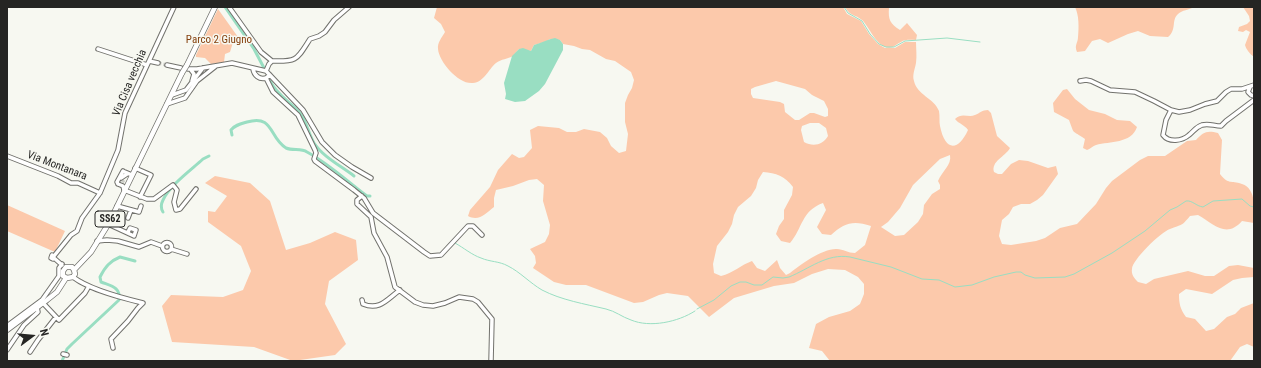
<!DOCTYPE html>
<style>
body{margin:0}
#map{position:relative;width:1261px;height:368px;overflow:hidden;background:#f7f8f1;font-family:"Roboto Condensed",sans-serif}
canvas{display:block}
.frame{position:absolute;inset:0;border:8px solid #252523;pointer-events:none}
.north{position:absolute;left:12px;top:316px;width:40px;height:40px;-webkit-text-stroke:3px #f7f8f1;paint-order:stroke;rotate:74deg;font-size:11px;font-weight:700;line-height:16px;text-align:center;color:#252523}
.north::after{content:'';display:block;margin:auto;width:14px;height:18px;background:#252523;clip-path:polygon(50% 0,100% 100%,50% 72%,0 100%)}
</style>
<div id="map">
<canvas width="1261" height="368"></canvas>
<div class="frame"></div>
<div class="north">N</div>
</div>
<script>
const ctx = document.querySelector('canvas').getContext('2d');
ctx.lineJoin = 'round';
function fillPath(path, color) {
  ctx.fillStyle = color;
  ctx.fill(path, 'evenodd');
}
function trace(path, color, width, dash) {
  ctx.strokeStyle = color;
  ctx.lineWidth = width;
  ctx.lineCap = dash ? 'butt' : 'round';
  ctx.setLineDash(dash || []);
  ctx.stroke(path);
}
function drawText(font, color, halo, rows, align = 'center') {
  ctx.font = font + ' "Roboto Condensed",sans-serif';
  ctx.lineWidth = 3;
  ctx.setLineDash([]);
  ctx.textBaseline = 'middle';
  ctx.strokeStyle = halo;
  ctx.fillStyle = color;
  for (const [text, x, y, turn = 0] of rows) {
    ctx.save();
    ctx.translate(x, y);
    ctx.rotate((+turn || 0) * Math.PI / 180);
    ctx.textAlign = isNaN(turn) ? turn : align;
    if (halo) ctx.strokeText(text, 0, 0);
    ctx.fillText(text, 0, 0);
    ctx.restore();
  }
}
const green = new Path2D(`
 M437 7H843L847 14 861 21 869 34 878 44 885 48H895L905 42H916C916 48 917 56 916 63 915 69 912 75 914 81 917 95 934 98 939 111 940 116 939 122 940 126 945 151 958 152 968 130 965 125 959 124 955 119 962 112 968 118 975 115 980 113 982 110 988 110L991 113 997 136 1010 148C1005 157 991 161 994 172L998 174H1002L1011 164 1019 160 1028 161 1048 168 1056 166 1058 174 1043 195 1037 200 1030 204H1021L1013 207 1009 214 1002 220 999 236 1002 244 1011 245 1036 241 1045 238 1060 228 1077 224 1096 204 1106 188 1112 181 1140 160 1148 156H1165L1187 141 1196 140C1203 132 1207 130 1218 133L1222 140 1220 174C1229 185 1230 180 1242 184 1257 189 1254 210 1254 223L1242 221C1226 239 1214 224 1198 215L1190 216C1181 227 1182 224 1170 229 1161 232 1132 260 1132 269 1131 274 1134 278 1138 282L1146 284 1154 279 1188 271 1205 276H1214L1229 266 1238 265 1254 268V277L1242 278 1233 280 1212 294 1186 289 1179 294C1179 303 1180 309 1186 317L1195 319 1206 331 1214 329 1227 317 1235 314 1241 308 1254 303V347L1247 344 1240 347 1230 361H830L822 351 809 348 816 324 829 317 850 311 860 304 864 294V284L858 277 845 270 828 269 812 274 794 283 774 286 734 298 709 317 688 296 667 293 659 295 643 302 634 303 586 285H566L554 282 533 268 536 263 535 256 530 249 545 242 549 234 550 225 543 201 544 185 537 179 529 180 513 186 496 190 494 198V207C486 213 479 222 468 216L470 210 490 187 498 170 512 154 519 158 524 157 532 148 530 130 538 126 559 128 567 132H576L584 129 600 132 607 138 611 146 619 153 626 151 628 134 625 122V103L628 95 632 88 634 80 631 72 615 61 606 59 590 50 582 49 574 46 563 44 560 40 550 39 545 42 534 45 531 51 519 49C517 51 515 54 513 56 508 59 501 59 496 63 488 70 484 82 473 83 459 85 439 62 438 49 437 43 442 37 445 32L441 24 434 18ZM776 81 805 89 812 95 824 101 828 109V116L825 117 814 113H810L799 120H795L785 112 784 104 780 102 753 98 751 94V89L755 87ZM810 123H819L826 128 828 136C823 145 813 147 804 142L801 130 802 126ZM950 155C952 165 942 171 938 181L940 185V189L932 194 924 205 923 214 918 222 904 235 895 236 881 227 888 222 900 208 913 185 940 159ZM763 172C776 173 785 176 793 187L792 195 784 210V219L779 226 776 234 781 241 790 243C803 228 801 211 823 203L826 210 817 227 822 234 831 235C844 223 853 220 871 226L865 245 855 253C848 253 843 249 837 249 823 248 800 265 790 273L786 275 780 268 777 260 765 271 757 268 752 261C741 265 733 273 721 276L714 273 713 264 717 246 728 232 732 224 734 215 738 207 751 196 756 188 758 180Z
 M845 7H892L889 8C888 19 890 24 900 30L907 23 917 35 916 40C912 40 905 39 901 42 898 43 896 45 893 47 878 52 870 27 862 20 855 14 851 17 845 7Z
 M1075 7H1194C1189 10 1182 10 1178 14 1171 20 1177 30 1168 37L1150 36 1138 31 1128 34 1108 43 1100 39 1092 41 1085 51 1077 52C1074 45 1078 43 1078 37 1079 27 1079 15 1075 7Z
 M1243 7H1254V57C1250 54 1246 49 1245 45L1250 32 1246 30 1243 32 1238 31 1239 27 1247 24 1250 21 1249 16Z
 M218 9 238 37 234 39 230 52 225 54 224 62 211 64 205 58 196 57V55Z
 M1067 89 1075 99 1089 110 1105 114 1117 120 1130 121 1137 127C1131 144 1110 141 1096 145 1093 146 1090 149 1087 150L1083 148 1085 139C1071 129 1075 136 1069 120L1054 112 1053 103 1063 90Z
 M215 176 250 183 270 201 286 250 310 243 335 232 356 240 358 260 329 281 325 304 346 344 335 355 293 361 254 347 172 342 162 306 171 295 223 297 243 290 251 271 241 246 208 222V211L215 212 227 196 205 183Z
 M7 205 65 231 55 252 7 231Z`);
const water = new Path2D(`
 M555 38 560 40 563 44V50L545 84 539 91 525 101 515 102 505 99 506 94 504 83 512 56 519 49 523 48 531 51 534 45C541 43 548 39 555 38Z`);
const stream = new Path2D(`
 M844 7 848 13 862 21 870 34 879 44 886 47H894L905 41 947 38 980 42
 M455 243C464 248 472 255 481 258 490 262 499 261 508 266 520 272 530 283 542 290 561 300 585 304 606 309 615 311 622 317 631 320 650 328 678 322 695 311
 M697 309 714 300 731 286 740 282H746L754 285H762L773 277 783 278 789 277C809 269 827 253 850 257L891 267 922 279 939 280 955 287 972 285 994 277 1016 272H1021L1025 275 1035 278 1065 277 1074 274 1112 253 1145 231 1170 210 1177 207 1186 201C1192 200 1196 206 1203 207L1213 201 1242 199 1250 206 1254 207`);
const canal = new Path2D(`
 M225 7 254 49 264 68
 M270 81C277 95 289 101 299 112 307 121 308 133 314 143 323 157 341 166 354 176
 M232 135 231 130C235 125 240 124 247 122 274 114 269 138 286 148 293 151 301 148 307 152 328 163 348 182 367 196H370
 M163 212C161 209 161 204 163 200 170 185 191 170 203 159L209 156
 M62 361 67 349 72 344 119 300C121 287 111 286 101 282L100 277C105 267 110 261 120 257L135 261`);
const minorTunnel = new Path2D(`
 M158 63 167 65
 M119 182 121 178
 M122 182 124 180`);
const minor = new Path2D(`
 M229 7 261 52 272 61
 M98 49 147 65
 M149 61 158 63
 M167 65 181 68
 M188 69H197L232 63 266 71 269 64 272 61C298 62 297 59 310 39L319 36 325 32 334 20 349 7
 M253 69C254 75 259 80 266 78L270 75
 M191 70 194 74 192 81
 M266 71 303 110 322 142 335 155 352 167 371 178
 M266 78 273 92 298 115 315 150 316 153 314 159 315 161 354 190 364 198 373 213 424 252 430 256 441 255 468 226H473L482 235
 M1080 81 1086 80 1091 81 1110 90 1135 92 1154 101 1171 110 1179 112 1190 110 1205 104 1217 101 1226 92 1231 89H1242L1254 85
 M1250 87 1248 92 1251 95 1254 96
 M172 95 186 90 203 68
 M167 104 185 98 197 81 216 66
 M1171 110 1166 120 1163 135C1169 143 1182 141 1189 135 1194 131 1196 127 1202 125 1209 123 1214 126 1221 126L1226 121 1254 100
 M7 156 58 176 71 183H78L100 193
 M135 168 151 175 140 197
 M125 172 132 175
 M121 178 127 174
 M118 184 123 186 124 190 147 199H154L173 185 177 190 174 202 176 210 180 209 196 189
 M118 184 117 182 123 171
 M362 196 357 200V204L371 217 374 233 387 257 395 287 415 302 423 305 433 306 445 303 459 297 473 299 478 302 492 319 491 361
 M117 206 139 212 141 206
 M128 218 131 210
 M108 224 134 236 136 230 130 228 128 232
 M97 241 107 240 118 241 139 247 151 242 162 246
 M162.5 247a4.5 4.5 0 1 1 9 0a4.5 4.5 0 1 1-9 0Z
 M171 249 187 254
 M52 255 54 256 53 259 51 258Z
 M54 256 71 235 77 231 82 218 100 193 118 150 125 113 174 7
 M54 258 62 265
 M73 277C90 290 122 298 143 303L138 308 128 321 111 339 113 348
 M362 300 363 304C380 311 387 299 400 290
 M43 303 59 320 85 293 89 286
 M7 326 42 300 59 276V268L62 264
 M7 350 24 325 36 314 38 312 37 307
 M30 352 38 340 56 317
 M63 354 67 355`);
const major = new Path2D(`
 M187 65 215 7
 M74 270 72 267H66L63 271V276L67 278 73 277 75 274 74 270 91 252 109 223 182 73
 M7 330 47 300 57 292 66 278`);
const majorBridge = new Path2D(`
 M182 73 187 65`);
const shields = [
 [110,219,30]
];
const shieldNames = [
 ["SS62",110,219]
];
const parkNames = [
 ["Parco 2 Giugno",219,40]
];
const streetNames = [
 ["Via Cisa vecchia",130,83,-67],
 ["Via Montanara",57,166,21]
];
fillPath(green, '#fcc9ab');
fillPath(water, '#99dec2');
trace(stream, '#99dec2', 1);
trace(canal, '#99dec2', 3);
trace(minorTunnel, '#cdcec8', 3.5, [3.5, 2]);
trace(minor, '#72726d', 5.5);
trace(major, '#72726d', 6);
trace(minor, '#fff', 3.5);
trace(major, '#fff', 4.5);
trace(majorBridge, '#72726d', 6, []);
trace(majorBridge, '#fff', 4.5);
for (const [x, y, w] of shields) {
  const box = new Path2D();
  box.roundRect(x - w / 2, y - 8, w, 16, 3);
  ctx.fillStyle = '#f7f8f1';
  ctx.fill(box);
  trace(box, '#252523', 1);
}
drawText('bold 10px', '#252523', null, shieldNames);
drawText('11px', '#85410f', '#f7f8f1', parkNames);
drawText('11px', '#252523', '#f7f8f1', streetNames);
</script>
